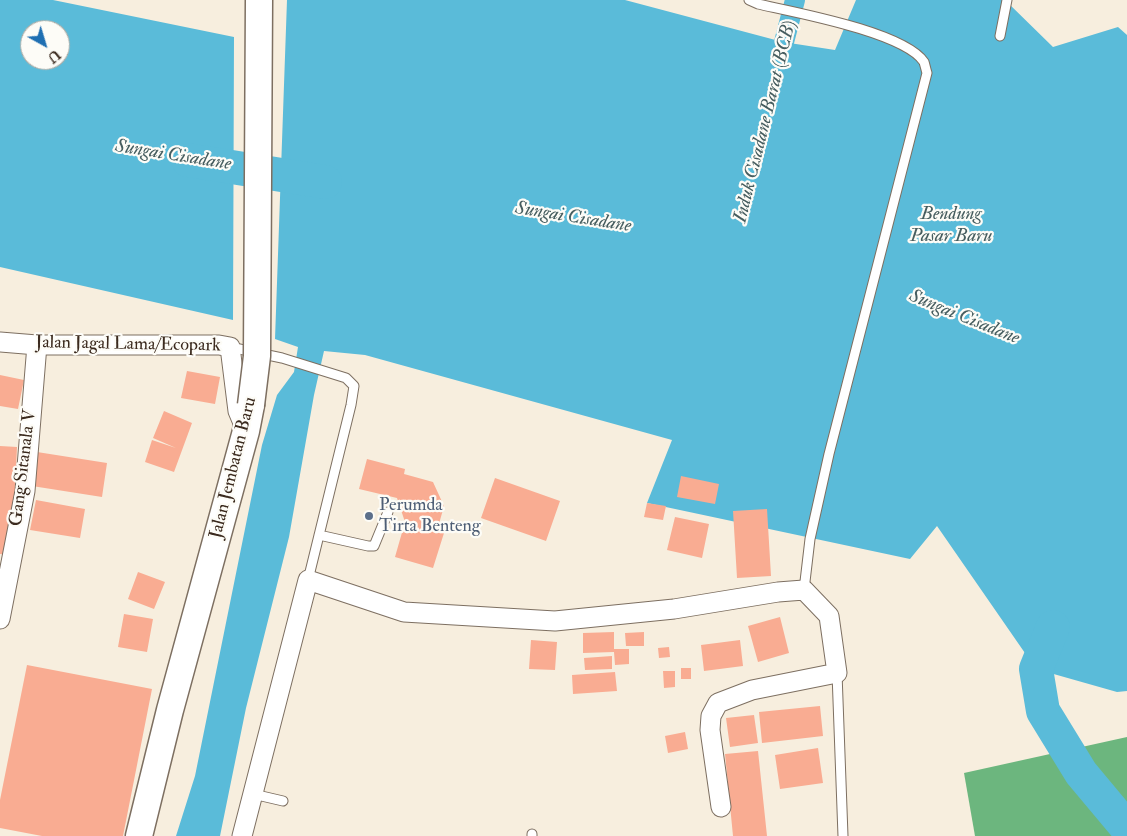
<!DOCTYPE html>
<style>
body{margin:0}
#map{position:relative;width:1127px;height:836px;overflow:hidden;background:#f7eede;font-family:"IM FELL Double Pica",serif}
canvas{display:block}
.north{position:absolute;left:20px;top:20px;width:50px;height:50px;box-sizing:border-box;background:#fdfcf7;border:1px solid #afa8a0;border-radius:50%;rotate:141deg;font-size:14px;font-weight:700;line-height:20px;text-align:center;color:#3b2a1e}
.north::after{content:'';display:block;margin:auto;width:18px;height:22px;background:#1f6fb2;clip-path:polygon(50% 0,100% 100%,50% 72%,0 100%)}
</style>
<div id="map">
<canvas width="1127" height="836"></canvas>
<div class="north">U</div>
</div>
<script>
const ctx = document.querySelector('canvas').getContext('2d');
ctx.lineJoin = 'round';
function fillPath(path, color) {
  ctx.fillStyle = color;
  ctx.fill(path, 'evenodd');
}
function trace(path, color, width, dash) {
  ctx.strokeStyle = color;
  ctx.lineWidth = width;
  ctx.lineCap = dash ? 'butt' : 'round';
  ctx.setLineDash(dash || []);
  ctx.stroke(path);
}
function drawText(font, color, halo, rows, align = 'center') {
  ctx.font = font + ' "IM FELL Double Pica",serif';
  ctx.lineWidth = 4.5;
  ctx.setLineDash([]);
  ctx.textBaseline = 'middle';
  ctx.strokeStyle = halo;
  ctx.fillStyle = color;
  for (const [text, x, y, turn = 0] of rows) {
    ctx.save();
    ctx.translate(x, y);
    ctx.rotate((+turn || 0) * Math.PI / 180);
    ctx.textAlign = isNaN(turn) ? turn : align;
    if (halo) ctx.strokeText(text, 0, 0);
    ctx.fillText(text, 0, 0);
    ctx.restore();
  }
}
const forest = new Path2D(`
 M1127 737V836H975L964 773Z`);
const water = new Path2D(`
 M0 0H53L234 37 233 320 0 267ZM30 30H60V60H30Z
 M287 0H625L783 42 835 50 856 0H1005L1053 47 1118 27 1127 35V691L1117 692 1036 669 937 526 910 559 647 503 672 440 365 355 324 351 314 395 289 537 246 708 220 836H176L195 776 262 445 277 395 294 372 298 347 275 339Z`);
const canal = new Path2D(`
 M777 69 795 0`);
const river = new Path2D(`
 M188 160 325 182
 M1053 627 1036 669 1043 711 1081 773 1127 828`);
const building = new Path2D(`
 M187 371 220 377 215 404 181 398Z
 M0 375 24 380 18 409 0 406Z
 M164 411 192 423 174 472 145 462 152 440 176 448 153 438Z
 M0 446 17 447 12 555 0 554Z
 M37 452 107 463 102 497 32 486Z
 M367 459 405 469 404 474 433 482 444 506 437 531 444 533 433 568 395 557 405 522 397 498 359 489Z
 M681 476 719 484 715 504 677 497Z
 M495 478 560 501 546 541 481 518Z
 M36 500 85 509 80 538 30 530Z
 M647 503 666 506 663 520 644 517Z
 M767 509 771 576 737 578 733 511Z
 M675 517 709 524 702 558 667 550Z
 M138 572 165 582 154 609 128 599Z
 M124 614 153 619 147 652 118 647Z
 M780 617 789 653 758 662 748 626Z
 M614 632V649H629V664L615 665 614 652 583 653V633Z
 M644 632V646H626L625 633Z
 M531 640 557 642 555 670 529 669Z
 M740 640 743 666 704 671 701 645Z
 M669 647 670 657 659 658 658 648Z
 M612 656V669L585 670 584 658Z
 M27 665 152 689 123 836H42L0 828V800Z
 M681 668H691V679H681Z
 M663 671H675V687L664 688Z
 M615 672 617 691 573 694 572 675Z
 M820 706 823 736 762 743 759 712Z
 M754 715 758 743 730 747 726 718Z
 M685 732 688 749 668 753 665 736Z
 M818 748 823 783 780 789 775 755Z
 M758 751 767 836H733L725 754Z`);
const lane = new Path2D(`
 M749 0 758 4C793 12 904 32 924 62 925 65 926 70 927 73L829 454 810 539 804 590
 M1000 36 1007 0
 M230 347 282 358 346 378 354 386 351 405 308 580
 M319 535 368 546H374L388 512
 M837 673 843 836
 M253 794 283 801
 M532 834V836`);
const street = new Path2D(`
 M0 342 37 345H219L230 347 238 411 246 430
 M0 619 25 491 37 345
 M242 836 308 580 404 612 555 621 674 609 778 592 804 590 829 616 837 673 752 690 718 703 711 716 710 730 721 807`);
const secondary = new Path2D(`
 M139 836 170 710 246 431 251 405`);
const secondaryBridge = new Path2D(`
 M251 405 257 356 259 0`);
const markers = [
 [369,516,5,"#5c6f8a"]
];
const streetNames = [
 ["Jalan Jagal Lama/Ecopark",128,345,1],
 ["Gang Sitanala V",24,468,-83],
 ["Jalan Jembatan Baru",234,468,-76]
];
const serviceNames = [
 ["Perumda",379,506],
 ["Tirta Benteng",379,527]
];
const waterNames = [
 ["Induk Cisadane Barat (BCB)",766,122,-76],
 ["Sungai Cisadane",173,156,9],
 ["Bendung",951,215],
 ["Pasar Baru",951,237],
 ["Sungai Cisadane",573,218,9],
 ["Sungai Cisadane",964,318,22]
];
fillPath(forest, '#6cb67e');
fillPath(water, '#5abbd9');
trace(canal, '#5abbd9', 20);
trace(river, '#5abbd9', 34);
fillPath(building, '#f9ac92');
trace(lane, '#7d6f61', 11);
trace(street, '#7d6f61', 21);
trace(secondary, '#7d6f61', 29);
trace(lane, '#fff', 9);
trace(street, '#fff', 19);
trace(secondary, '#fff', 26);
trace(secondaryBridge, '#7d6f61', 29, []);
trace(secondaryBridge, '#fff', 26);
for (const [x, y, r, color] of markers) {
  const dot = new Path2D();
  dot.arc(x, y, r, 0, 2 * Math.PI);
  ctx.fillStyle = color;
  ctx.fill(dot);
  trace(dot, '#fdfcf7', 2);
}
drawText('18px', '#3b2a1e', '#fdfcf7', streetNames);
drawText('18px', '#4e5e75', '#fdfcf7', serviceNames, 'left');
drawText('italic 19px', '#465d5f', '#fdfcf7', waterNames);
</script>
